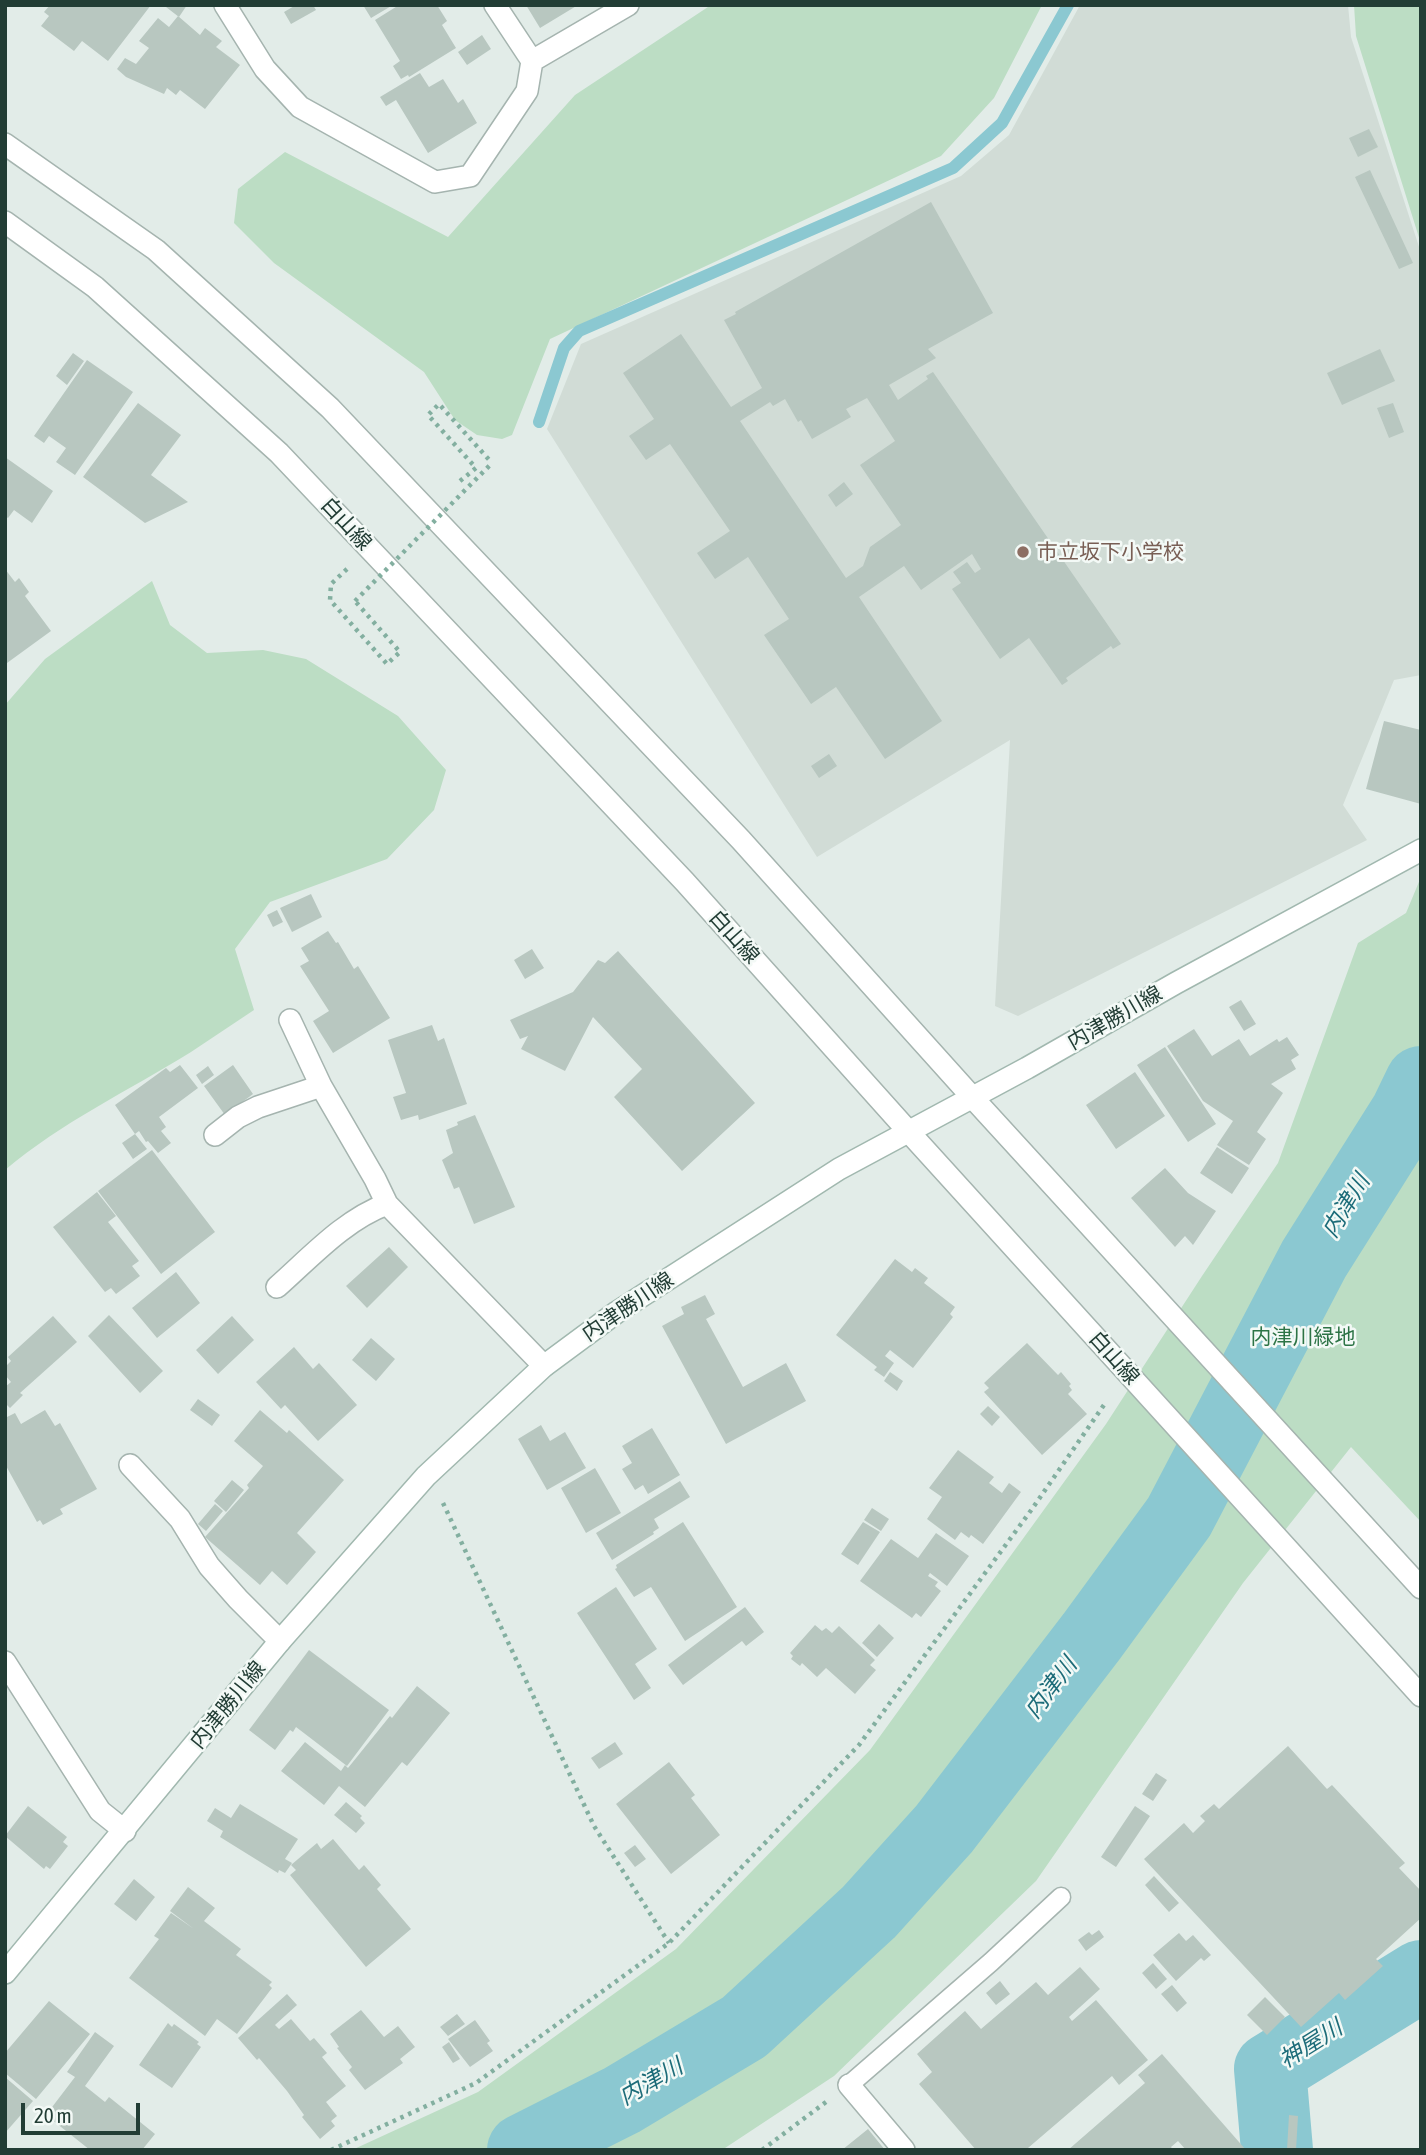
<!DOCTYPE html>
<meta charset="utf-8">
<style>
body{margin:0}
#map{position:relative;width:1426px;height:2155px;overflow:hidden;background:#e2ece8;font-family:"Asap Condensed",sans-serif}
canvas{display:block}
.frame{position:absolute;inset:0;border:7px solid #223d35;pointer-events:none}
.scale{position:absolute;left:21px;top:2103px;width:119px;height:32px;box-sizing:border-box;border:4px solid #223d35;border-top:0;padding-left:9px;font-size:21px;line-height:24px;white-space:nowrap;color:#223d35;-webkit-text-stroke:5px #f3f9f6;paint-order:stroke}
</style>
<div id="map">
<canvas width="1426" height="2155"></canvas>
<div class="frame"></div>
<div class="scale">20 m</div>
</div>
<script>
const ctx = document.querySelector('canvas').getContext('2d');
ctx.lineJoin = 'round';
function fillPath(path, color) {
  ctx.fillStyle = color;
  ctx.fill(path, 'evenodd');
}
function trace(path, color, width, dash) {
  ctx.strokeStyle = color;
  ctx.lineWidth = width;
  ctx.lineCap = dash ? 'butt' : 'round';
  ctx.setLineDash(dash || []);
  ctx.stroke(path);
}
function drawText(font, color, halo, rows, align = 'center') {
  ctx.font = font + ' "Asap Condensed","Noto Sans JP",sans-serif';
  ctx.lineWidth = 5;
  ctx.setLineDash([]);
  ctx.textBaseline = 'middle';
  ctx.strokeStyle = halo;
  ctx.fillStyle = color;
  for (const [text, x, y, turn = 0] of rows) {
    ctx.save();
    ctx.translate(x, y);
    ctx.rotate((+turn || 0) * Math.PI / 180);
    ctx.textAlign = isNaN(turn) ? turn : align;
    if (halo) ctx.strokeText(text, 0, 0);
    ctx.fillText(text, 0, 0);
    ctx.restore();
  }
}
const built = new Path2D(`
 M1080 5H1348L1351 37 1421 253V675L1394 680 1343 805 1367 840 1018 1016 995 1006 1010 740 817 857 547 429 581 344 961 176 1009 135Z`);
const green = new Path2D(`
 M711 5H1042L994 98 941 156 550 339 512 435 502 439 477 435 455 420 424 372 274 263 234 223 238 189 285 152 448 237 575 95Z
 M1354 5H1421V244L1356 36Z
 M152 581 170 625 207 653 263 650 306 659 398 716 446 770 434 810 387 859 270 902 235 949 254 1010C233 1024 212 1038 191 1052 128 1091 62 1122 5 1170V705L45 659Z
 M1421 877V1522L1351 1447 1243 1583 1036 1881 834 2076 722 2150H352L478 2092 676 1949 870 1750 1106 1424 1202 1276 1278 1163 1358 943 1406 913Z`);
const stream = new Path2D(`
 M539 422 564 348 579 331 953 168 1002 123 1068 5`);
const river = new Path2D(`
 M523 2150 622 2100 744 2027 869 1912 944 1829 1092 1636 1179 1517 1314 1259 1406 1113 1421 1082
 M1277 2150 1270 2069 1421 1976`);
const building = new Path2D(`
 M50 5H151L108 61 82 41 74 51 41 26 49 16 44 12Z
 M167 5H187L179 17 166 7Z
 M296 5H313L316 10 291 24 284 12Z
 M363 5H393L371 18Z
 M399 5H437L447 21 442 25 456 48 409 77 408 75 401 79 393 66 400 61 375 20Z
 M526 5H578L540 28Z
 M178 16 200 35 205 28 222 41 216 47 240 65 205 109 180 90 176 95 167 88 164 94 126 77 117 69 125 58 136 64 149 48 139 41 158 18 169 27Z
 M482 35 491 49 467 65 458 52Z
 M420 73 429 87 443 79 458 103 463 99 477 123 428 153 396 100 386 106 380 97Z
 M1369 129 1378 147 1358 157 1349 138Z
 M1370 170 1413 263 1399 269 1355 177Z
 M931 202 993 313 928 349 936 358 889 385 898 400 928 379 926 376 933 372 1121 644 1113 649 1111 646 1066 678 1068 681 1062 685 1029 638 1000 659 952 589 961 583 953 572 967 562 975 573 981 569 972 554 921 590 904 566 859 597 942 721 885 759 836 687 811 704 764 635 789 619 748 557 715 579 697 553 730 531 670 444 646 460 629 436 654 419 623 373 681 334 731 407 762 388 724 320 736 314 735 312ZM867 398 895 441 860 465 901 525 870 547 863 566 846 578 740 421 770 402 773 406 785 399 798 422 801 420 812 439 851 417 846 409Z
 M1380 349 1395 381 1342 405 1327 373Z
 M73 353 84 361 67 385 56 376Z
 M87 360 133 392 75 475 56 462 66 448 49 436 44 443 34 436Z
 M138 403 181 435 151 475 188 502 145 523 83 477Z
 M1393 403 1404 432 1389 438 1377 408Z
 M5 457 53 491 32 523 14 510 8 518 5 516Z
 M844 482 853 494 836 507 828 495Z
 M5 569 15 582 19 578 29 592 25 596 51 631 7 663 5 661Z
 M1384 721 1421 730V804L1366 789Z
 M829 754 837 766 819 778 811 766Z
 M311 894 322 917 292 932 280 908Z
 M277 910 283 922 273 927 267 915Z
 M328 931 336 943 338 942 354 969 358 966 390 1018 333 1053 313 1021 329 1011 300 966 309 961 301 948Z
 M532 949 544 968 525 979 514 960Z
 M618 951 755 1103 682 1171 614 1097 642 1069 593 1017 565 1071 521 1049 528 1036 520 1039 510 1020 573 992 598 960 605 963Z
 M1241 1000 1256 1024 1244 1031 1229 1007Z
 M432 1025 438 1041 444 1038 467 1104 419 1120 418 1115 401 1120 393 1097 406 1093 388 1040Z
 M1194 1029 1212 1056 1239 1039 1250 1056 1277 1039 1279 1042 1287 1037 1299 1055 1291 1060 1296 1069 1271 1084 1283 1093 1257 1132 1266 1139 1249 1165 1217 1145 1233 1121 1203 1101 1167 1046Z
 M1165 1047 1216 1124 1188 1142 1137 1065Z
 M180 1065 198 1088 159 1117 166 1127 161 1131 171 1143 158 1153 148 1141 146 1142 139 1131 135 1134 147 1149 133 1159 122 1143 135 1134 115 1105 166 1068 170 1072Z
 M233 1065 253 1094 225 1115 204 1086Z
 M208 1066 214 1075 202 1084 196 1075Z
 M1135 1072 1165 1116 1116 1149 1086 1105Z
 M475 1115 515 1207 474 1224 459 1187 454 1189 442 1160 453 1153 446 1130 458 1125 457 1122Z
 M1217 1147 1249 1168 1232 1194 1200 1173Z
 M152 1150 215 1232 161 1274 98 1191Z
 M1165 1168 1188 1193 1216 1211 1193 1245 1185 1236 1175 1247 1131 1198Z
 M97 1192 116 1216 108 1222 139 1261 132 1266 140 1276 116 1294 111 1288 105 1292 53 1227Z
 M389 1247 408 1267 367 1308 346 1286Z
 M895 1259 912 1272 915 1268 928 1278 924 1283 955 1307 950 1314 953 1317 913 1368 890 1350 885 1356 894 1363 884 1377 874 1370 877 1367 836 1335Z
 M176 1272 200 1303 157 1338 132 1308Z
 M705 1295 715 1314 706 1319 743 1387 786 1363 806 1401 726 1444 662 1326 684 1314 681 1307Z
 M109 1315 163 1371 140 1393 88 1336Z
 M53 1316 77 1342 20 1393 23 1395 10 1408 5 1403V1387L11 1382 5 1375V1367L11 1361 8 1357Z
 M232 1316 254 1340 218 1374 196 1350Z
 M371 1338 395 1359 376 1381 352 1360Z
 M1027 1343 1058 1375 1061 1372 1071 1384 1069 1386 1072 1390 1068 1394 1087 1414 1042 1455 984 1392 989 1388 984 1383Z
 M294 1347 313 1369 319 1363 357 1405 318 1441 285 1405 281 1409 256 1382Z
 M890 1372 903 1381 897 1391 884 1381Z
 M198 1399 220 1415 212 1426 190 1410Z
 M988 1406 1000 1417 992 1426 980 1414Z
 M45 1410 55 1426 60 1423 97 1489 60 1509 63 1514 43 1525 40 1520 37 1522 5 1464V1418L15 1413 21 1424Z
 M260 1410 287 1433 289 1430 344 1480 297 1533 316 1552 287 1585 272 1571 260 1585 205 1537 249 1488 247 1485 263 1466 234 1441Z
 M541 1425 550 1441 565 1432 586 1468 547 1490 518 1439Z
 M652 1428 680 1475 648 1494 643 1485 635 1490 622 1469 632 1463 622 1446Z
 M958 1450 994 1477 989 1483 1002 1493 1009 1483 1021 1492 983 1544 971 1535 969 1538 961 1532 955 1540 927 1519 942 1497 929 1488Z
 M595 1468 621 1513 586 1533 561 1488Z
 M232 1480 244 1490 226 1512 214 1501Z
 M680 1481 690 1497 654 1519 659 1528 653 1532 654 1534 612 1560 596 1533Z
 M215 1504 223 1511 206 1531 198 1524Z
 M872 1508 889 1519 881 1531 864 1520Z
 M683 1522 737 1607 685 1641 651 1587 634 1597 615 1569 617 1568 616 1565Z
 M863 1522 880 1532 858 1565 841 1554Z
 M936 1533 969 1556 947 1586 930 1573 928 1576 938 1582 935 1586 941 1591 921 1617 916 1613 912 1618 860 1581 891 1539 918 1558Z
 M616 1587 657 1649 635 1664 651 1688 634 1700 577 1613Z
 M745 1607 764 1632 746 1646 742 1641 683 1685 668 1665Z
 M879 1624 894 1638 877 1657 862 1643Z
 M815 1625 822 1631 826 1628 832 1633 839 1626 875 1660 870 1665 876 1670 855 1694 826 1668 817 1677 802 1663 800 1666 791 1659 793 1656 790 1653Z
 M309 1650 389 1710 347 1766 296 1727 293 1732 290 1730 275 1750 249 1730Z
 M417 1686 450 1713 407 1766 402 1762 365 1807 339 1786 324 1805 281 1771 305 1742 341 1771 345 1765 348 1768 390 1716 392 1718Z
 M615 1742 623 1754 599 1769 591 1758Z
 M1288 1746 1327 1789 1332 1785 1405 1863 1399 1868 1421 1891V1918L1376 1959 1383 1966 1345 2000 1339 1993 1301 2027 1144 1859 1184 1823 1193 1833 1205 1821 1200 1816 1214 1804 1219 1809Z
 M669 1762 695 1795 691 1798 720 1835 671 1874 616 1804Z
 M1156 1773 1167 1780 1153 1801 1142 1794Z
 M346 1802 362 1816 360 1818 365 1823 356 1833 334 1815Z
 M240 1804 298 1839 285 1859 292 1863 285 1873 279 1870 278 1873 220 1837 223 1831 207 1821 215 1808 231 1818Z
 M28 1806 67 1837 63 1842 68 1846 50 1869 46 1866 44 1869 5 1836Z
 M1135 1806 1150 1816 1116 1867 1101 1857Z
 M333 1839 359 1870 364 1865 381 1885 377 1889 411 1929 366 1967 290 1875 296 1870 291 1865 317 1843 321 1849Z
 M635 1845 646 1859 635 1867 624 1853Z
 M1154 1876 1179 1903 1169 1912 1145 1885Z
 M134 1879 155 1897 136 1921 114 1904Z
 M188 1887 215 1908 204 1921 241 1949 236 1955 272 1982 269 1985 272 1988 237 2034 217 2019 205 2036 129 1978 159 1939 154 1936 171 1913 194 1929 170 1911Z
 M1099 1930 1104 1937 1086 1951 1078 1940 1089 1932 1092 1935Z
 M1179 1933 1186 1941 1193 1935 1211 1955 1204 1961 1201 1958 1176 1981 1153 1955Z
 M1153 1963 1167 1979 1156 1989 1142 1973Z
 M1080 1967 1100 1989 1069 2017 1072 2021 1096 2000 1148 2060 1119 2085 1112 2076 1028 2148 1030 2150H976L919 2084 932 2072 917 2054 965 2011 981 2029 1036 1982 1048 1995Z
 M1000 1981 1010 1994 996 2005 986 1993Z
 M1172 1985 1187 2003 1177 2012 1161 1994Z
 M287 1994 297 2005 275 2025 279 2029 291 2019 310 2041 314 2038 327 2053 322 2057 346 2086 326 2102 337 2116 331 2121 335 2126 320 2139 302 2117 304 2115 287 2091 259 2058 257 2060 238 2038Z
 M1265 1997 1285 2017 1267 2035 1247 2015Z
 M49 2001 90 2034 36 2099 5 2073V2053Z
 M361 2010 384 2037 398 2026 415 2047 400 2059 403 2063 365 2090 349 2070 352 2067 337 2048 339 2047 330 2034Z
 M457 2014 465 2024 448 2036 440 2027Z
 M475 2020 490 2041 487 2043 493 2051 470 2067 448 2039Z
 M168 2023 172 2027 174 2024 199 2042 197 2044 201 2047 172 2088 139 2065Z
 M95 2032 114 2046 85 2086 105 2102 109 2097 155 2134 142 2150H90L46 2115 75 2077 67 2072Z
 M449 2042 460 2059 453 2063 442 2047Z
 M1162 2054 1246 2150H1186L1178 2141 1171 2147 1173 2150H1068L1145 2083 1138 2075Z
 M5 2077 33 2101 5 2133Z
 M1289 2115 1298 2116 1296 2150H1287Z
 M868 2129 885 2150H842Z`);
const path = new Path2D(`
 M460 481 476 468 428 415 439 404 492 463
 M347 569 331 584 330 600 387 664 400 652 355 601
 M443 1503 594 1826 669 1943
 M331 2150 476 2083 669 1943 859 1745 1032 1509 1106 1402
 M762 2150 826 2102`);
const service = new Path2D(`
 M849 2085 991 1962 1061 1897`);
const minor = new Path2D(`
 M225 5 265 69 300 107 435 182 470 176 527 91 532 61 628 5
 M495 5 532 61
 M290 1020 321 1086 375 1179 387 1204 544 1366
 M215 1135 238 1117 258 1107 321 1086
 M277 1287C311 1257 344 1220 387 1204
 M130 1465 180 1519 209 1566 238 1599 280 1641
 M5 1662 100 1811 125 1831
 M849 2085 904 2150`);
const tertiary = new Path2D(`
 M5 144 156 250 330 408 741 840 972 1097 1421 1588
 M5 222 95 287 279 453 685 882 908 1131 1421 1696`);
const secondary = new Path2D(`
 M5 1973 280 1641 426 1476 544 1366 617 1312 839 1169 1027 1068 1176 983 1421 850`);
const pathBridge = new Path2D(`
 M355 601 492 463`);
const markers = [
 [1023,552,7,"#8d6e63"]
];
const streetNames = [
 ["白山線",346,524,47],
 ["白山線",734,937,48],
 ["内津勝川線",1115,1018,-30],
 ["内津勝川線",628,1307,-34],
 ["白山線",1114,1358,48],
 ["内津勝川線",228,1705,-51]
];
const educationNames = [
 ["市立坂下小学校",1037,552]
];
const parkNames = [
 ["内津川緑地",1303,1337]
];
const waterNames = [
 ["内津川",1346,1206,-59],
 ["内津川",1051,1688,-53],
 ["神屋川",1311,2044,-32],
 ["内津川",651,2082,-30]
];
fillPath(built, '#d1dcd6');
fillPath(green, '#bcddc4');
trace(stream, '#8bc8d1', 12);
trace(river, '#8bc8d1', 72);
fillPath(building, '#b8c7c0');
trace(service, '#a5b4af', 21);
trace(minor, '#a5b4af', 24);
trace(tertiary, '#a5b4af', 24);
trace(secondary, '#a1b8af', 24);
trace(path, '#83afa0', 4.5, [3.5, 5]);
trace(service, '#fff', 18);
trace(minor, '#fff', 21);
trace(tertiary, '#fff', 21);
trace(secondary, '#fff', 21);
trace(pathBridge, '#83afa0', 4.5, [3.5, 5]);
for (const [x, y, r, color] of markers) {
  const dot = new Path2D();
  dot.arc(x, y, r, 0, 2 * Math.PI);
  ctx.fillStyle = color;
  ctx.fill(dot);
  trace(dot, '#f3f9f6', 2.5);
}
drawText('21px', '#223d35', '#f3f9f6', streetNames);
drawText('21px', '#785e54', '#f3f9f6', educationNames, 'left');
drawText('21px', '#2d7446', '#f3f9f6', parkNames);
drawText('italic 23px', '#1d6c79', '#f3f9f6', waterNames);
</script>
